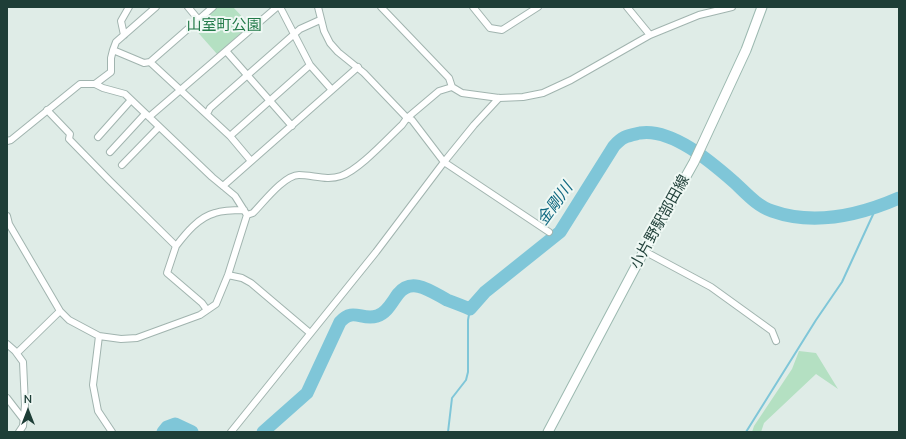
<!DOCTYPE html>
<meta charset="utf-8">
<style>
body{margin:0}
#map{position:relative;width:906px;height:439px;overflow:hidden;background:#dfece7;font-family:Mulish,sans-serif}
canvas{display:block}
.frame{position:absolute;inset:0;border:8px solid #1e3e37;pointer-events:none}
.north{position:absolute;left:8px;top:391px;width:40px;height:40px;-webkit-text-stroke:3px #eff8f4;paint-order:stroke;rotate:0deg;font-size:11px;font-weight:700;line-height:16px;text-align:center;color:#1e3e37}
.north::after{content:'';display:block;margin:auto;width:14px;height:18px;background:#1e3e37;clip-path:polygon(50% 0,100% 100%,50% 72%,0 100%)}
</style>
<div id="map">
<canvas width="906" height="439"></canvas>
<div class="frame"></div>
<div class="north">N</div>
</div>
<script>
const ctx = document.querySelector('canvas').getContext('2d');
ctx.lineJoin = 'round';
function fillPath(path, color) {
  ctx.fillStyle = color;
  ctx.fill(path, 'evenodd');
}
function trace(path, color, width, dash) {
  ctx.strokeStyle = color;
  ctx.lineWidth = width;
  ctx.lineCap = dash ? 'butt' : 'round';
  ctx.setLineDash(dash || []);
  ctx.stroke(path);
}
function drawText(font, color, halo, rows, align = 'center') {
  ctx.font = font + ' Mulish,"Noto Sans JP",sans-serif';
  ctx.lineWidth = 4;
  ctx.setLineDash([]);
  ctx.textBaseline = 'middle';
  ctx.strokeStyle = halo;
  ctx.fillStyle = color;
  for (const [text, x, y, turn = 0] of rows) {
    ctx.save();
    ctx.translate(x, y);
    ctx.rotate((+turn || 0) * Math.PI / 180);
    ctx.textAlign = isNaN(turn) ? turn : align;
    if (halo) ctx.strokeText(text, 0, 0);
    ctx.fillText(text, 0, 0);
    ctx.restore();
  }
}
const green = new Path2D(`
 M218 7H233L250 25 217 54 194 28Z
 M799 351 816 353 838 389 816 374 764 423 761 432H752L754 426 792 369Z`);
const stream = new Path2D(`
 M448 432 452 398 466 380 468 372V320L470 309
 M746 432 816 320 842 282 876 208`);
const river = new Path2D(`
 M163 432 167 427 175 424 192 432
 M263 432 307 393 340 322C353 307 362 321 377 316 387 313 392 302 398 294 412 276 432 292 447 300 455 303 463 306 470 309L485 292 560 232 614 146C623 136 627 136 640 133 672 128 711 162 734 182 746 193 757 206 772 211 814 226 860 215 899 198`);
const street = new Path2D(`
 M188 7 198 19
 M280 7 310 65 332 90
 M318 7 324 31 330 43 338 52 364 73 407 118 412 120 444 162 549 232
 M381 7 449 78 452 87 462 93 499 98 523 97 543 93 571 80 650 35 699 15 732 7
 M473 7 490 28 502 30 538 7
 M627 7 650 35
 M124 35 121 21 129 7
 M113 50 116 42 156 7
 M226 51 292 126
 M150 62 230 136 251 161
 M95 84 111 72V58L113 50 144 63 150 62 213 7
 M47 110 70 134 69 139 109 180 176 246 167 273 202 303 207 310
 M207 114 210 108 300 29 320 20
 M149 117 277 7
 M230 136 310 65
 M98 137 131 100
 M7 141 11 140 80 84H95L103 88 125 94 212 177 235 196 247 215 228 275 216 304 200 315 137 338 121 339 99 336 69 320 60 311 9 224 7 216
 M110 152 145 114
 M122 165 159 127
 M223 186 358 67
 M247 215 253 213C263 203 284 175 299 175 313 175 327 181 341 176 359 170 387 139 402 125L407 118 439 91 452 87
 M176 246C186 233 199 217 215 213 224 210 234 210 244 210
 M644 251 711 287 772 331 776 341
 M228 275 242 278 251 283 310 333
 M99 336 93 385 98 411 112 432
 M7 344 15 351 23 362 25 405 23 426 19 432
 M17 353 60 311
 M7 398 24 420
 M231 432 376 252 444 162 474 125 499 98`);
const secondary = new Path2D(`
 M548 432 644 251 694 162 746 50 762 7`);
const parkNames = [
 ["山室町公園",224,25]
];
const streetNames = [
 ["小片野駅部田線",660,222,-61]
];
const waterNames = [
 ["金剛川",555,204,-54]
];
fillPath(green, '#b4e0c2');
trace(stream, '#7fc6d8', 2);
trace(river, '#7fc6d8', 13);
trace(street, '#a1b4af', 8);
trace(secondary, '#9cb9b0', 11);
trace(street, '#fff', 6);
trace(secondary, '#fff', 9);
drawText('15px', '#237a49', '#eff8f4', parkNames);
drawText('15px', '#1e3e37', '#eff8f4', streetNames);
drawText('italic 16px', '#116981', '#eff8f4', waterNames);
</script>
